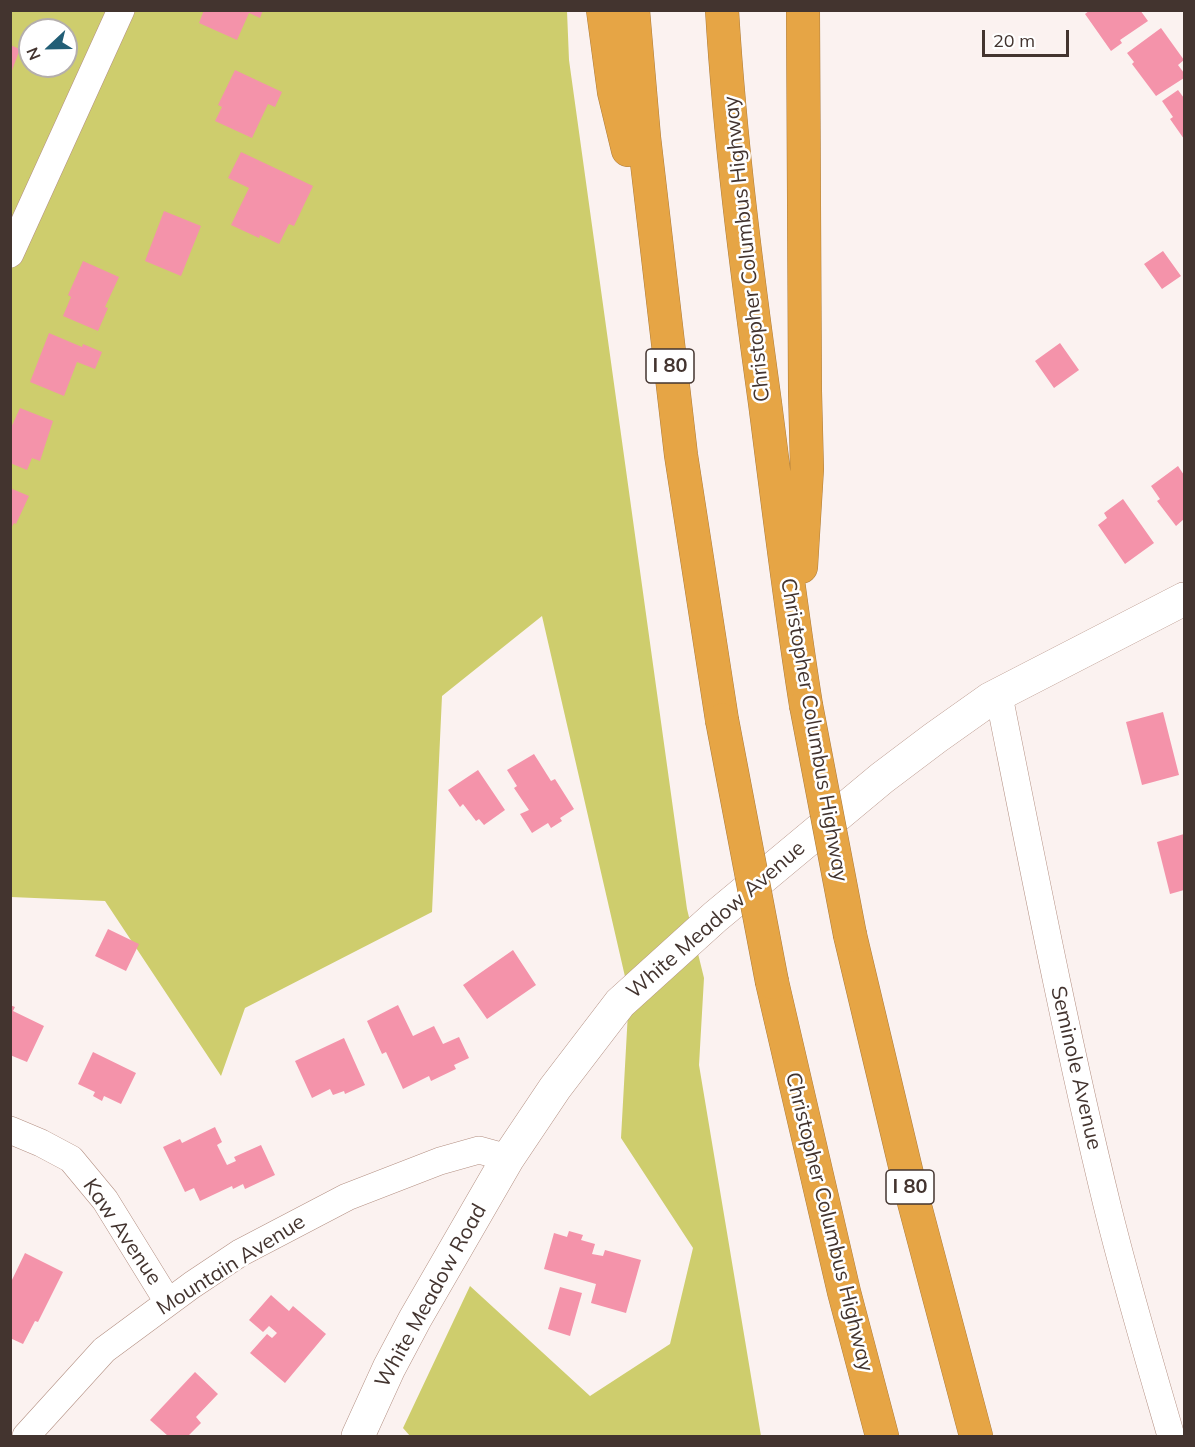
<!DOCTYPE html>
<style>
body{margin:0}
#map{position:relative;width:1195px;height:1447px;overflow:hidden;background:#fbf2f0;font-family:Mulish,sans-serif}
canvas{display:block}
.frame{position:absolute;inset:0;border:12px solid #43342f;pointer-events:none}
.north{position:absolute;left:18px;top:18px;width:60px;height:60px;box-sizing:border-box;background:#fff;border:2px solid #b4aeac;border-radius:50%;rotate:248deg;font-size:16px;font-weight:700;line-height:24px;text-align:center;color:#43342f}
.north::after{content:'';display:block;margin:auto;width:21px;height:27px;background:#225e76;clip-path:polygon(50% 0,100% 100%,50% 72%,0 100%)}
.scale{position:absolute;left:982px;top:30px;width:87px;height:27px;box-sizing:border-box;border:3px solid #43342f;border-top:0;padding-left:8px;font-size:18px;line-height:21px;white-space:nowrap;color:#43342f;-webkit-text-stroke:4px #fff;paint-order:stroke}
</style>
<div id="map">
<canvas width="1195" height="1447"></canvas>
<div class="frame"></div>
<div class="north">N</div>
<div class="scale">20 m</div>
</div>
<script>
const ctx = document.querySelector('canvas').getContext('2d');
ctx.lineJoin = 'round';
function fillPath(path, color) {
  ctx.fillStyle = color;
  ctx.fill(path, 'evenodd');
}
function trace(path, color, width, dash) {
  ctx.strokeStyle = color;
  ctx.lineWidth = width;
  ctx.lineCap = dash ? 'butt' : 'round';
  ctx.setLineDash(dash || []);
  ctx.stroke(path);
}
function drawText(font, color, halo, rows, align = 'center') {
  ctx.font = font + ' Mulish,sans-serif';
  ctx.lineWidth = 5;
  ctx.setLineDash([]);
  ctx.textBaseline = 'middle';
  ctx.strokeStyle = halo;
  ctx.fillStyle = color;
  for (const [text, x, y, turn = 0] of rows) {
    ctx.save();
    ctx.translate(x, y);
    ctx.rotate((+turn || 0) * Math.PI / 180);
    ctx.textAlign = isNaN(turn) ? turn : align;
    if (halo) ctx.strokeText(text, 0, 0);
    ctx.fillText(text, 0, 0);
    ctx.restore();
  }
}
const forest = new Path2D(`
 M11 11H567L569 60 687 909 704 978 699 1065 761 1436H410L403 1428 470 1286 590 1396 670 1344 693 1248 621 1138 629 994 542 616 442 696 432 912 245 1008 221 1076 105 901 11 897ZM30 30H66V66H30Z`);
const building = new Path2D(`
 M204 10H263L260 18 249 13 237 40 199 23Z
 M1090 10H1140L1148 21 1120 40 1122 43 1111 51 1085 14Z
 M1161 28 1184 60 1178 65 1184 73V78L1156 96 1132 64 1134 62 1127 53Z
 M10 45 20 49 11 73H10Z
 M235 70 282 92 275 107 268 104 252 138 215 121 222 107 218 105Z
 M1178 90 1184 98V139L1170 119 1173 117 1162 101Z
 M241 152 313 186 294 226 289 224 279 244 260 235 259 238 231 225 249 188 228 178Z
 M164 211 201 226 181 276 145 261Z
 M1163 251 1181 276 1162 289 1144 264Z
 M83 261 119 277 105 307 108 308 98 331 63 316 71 297 68 295Z
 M49 333 82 347 83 344 102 352 95 369 77 362 64 396 30 382Z
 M1060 343 1079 370 1054 388 1035 361Z
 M20 408 53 421 40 461 32 458 27 470 10 463V430Z
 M1178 466 1184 475V519L1176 526 1157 501 1160 499 1151 486Z
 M10 488 29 496 16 524 14 523 10 530Z
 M1123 499 1154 543 1125 564 1098 525 1107 518 1104 513Z
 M1163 712 1179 775 1142 785 1126 722Z
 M534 754 551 781 555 779 574 809 560 818 562 821 551 828 548 823 532 833 520 814 529 810 514 788 517 786 507 770Z
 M478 770 505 810 484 825 479 819 476 821 463 804 460 807 448 790Z
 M1184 834V890L1170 894 1157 842Z
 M108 929 139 944 126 971 95 956Z
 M513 950 536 985 487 1019 463 985Z
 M10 1005 15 1007 13 1011 44 1026 27 1062 10 1055Z
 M398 1005 413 1036 434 1026 443 1044 459 1037 469 1058 454 1065 456 1069 431 1081 429 1076 403 1089 386 1052 382 1054 367 1021Z
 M344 1038 365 1085 345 1094 344 1091 333 1095 330 1089 312 1098 295 1061Z
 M93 1052 136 1073 121 1104 104 1096 102 1101 93 1096 95 1092 78 1084Z
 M215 1127 222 1142 217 1145 227 1165 236 1161 234 1157 261 1145 275 1175 245 1189 243 1184 233 1189 232 1186 200 1201 194 1188 185 1192 163 1147 180 1139 182 1143Z
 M569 1231 583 1235 581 1240 595 1244 592 1254 603 1256 605 1250 641 1260 626 1313 591 1303 596 1284 544 1269 554 1233 567 1237Z
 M25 1253 63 1272 38 1322 35 1321 23 1344 10 1338V1284Z
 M560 1287 582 1293 570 1336 548 1329Z
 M271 1295 289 1311 293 1306 326 1334 285 1383 250 1353 267 1334 272 1338 277 1333 269 1326 263 1332 249 1320Z
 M195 1372 218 1394 196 1417 201 1423 188 1436H168L150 1420Z`);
const minor = new Path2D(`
 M10 254 121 10
 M999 696C1033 866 1066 1037 1107 1205 1126 1283 1149 1360 1171 1436
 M10 1130 41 1143 71 1159 105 1200 168 1302
 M26 1436 104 1350 192 1285 240 1253 347 1197 440 1161 479 1150 508 1158`);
const tertiary = new Path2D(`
 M358 1436 389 1368 415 1319 508 1158 555 1088 620 1003 715 917 882 778 935 738 990 699 1184 599`);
const motorway = new Path2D(`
 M603 10 614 92 628 150
 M633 10 644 137 681 455 722 720
 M722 10C730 142 747 273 765 403 778 504 790 605 806 705
 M801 567 807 469 805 391 803 10
 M850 935 911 1191 976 1436
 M772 982 844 1292 882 1436`);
const motorwayBridge = new Path2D(`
 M806 705 850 935
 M722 720 772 982`);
const shields = [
 [670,366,48],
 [910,1187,48]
];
const shieldNames = [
 ["I 80",670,366],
 ["I 80",910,1187]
];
const streetNames = [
 ["Christopher Columbus Highway",747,249,-96],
 ["Christopher Columbus Highway",814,730,80],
 ["White Meadow Avenue",716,920,-41],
 ["Seminole Avenue",1076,1068,77],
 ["Christopher Columbus Highway",829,1222,76],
 ["Kaw Avenue",122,1232,56],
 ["Mountain Avenue",231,1265,-32],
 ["White Meadow Road",431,1296,-61]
];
fillPath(forest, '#cecd6d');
fillPath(building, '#f493aa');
trace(minor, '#b38f82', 28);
trace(tertiary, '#b38f82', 34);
trace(motorway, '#ad7d3d', 34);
trace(minor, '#fff', 27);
trace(tertiary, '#fff', 33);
trace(motorway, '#e6a545', 33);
trace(motorwayBridge, '#ad7d3d', 34, []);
trace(motorwayBridge, '#e6a545', 33);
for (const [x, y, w] of shields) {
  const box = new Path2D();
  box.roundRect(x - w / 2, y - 17, w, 34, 4.5);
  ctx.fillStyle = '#fff';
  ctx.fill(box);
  trace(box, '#43342f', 1.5);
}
drawText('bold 20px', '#43342f', null, shieldNames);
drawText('21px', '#43342f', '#fff', streetNames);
</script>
